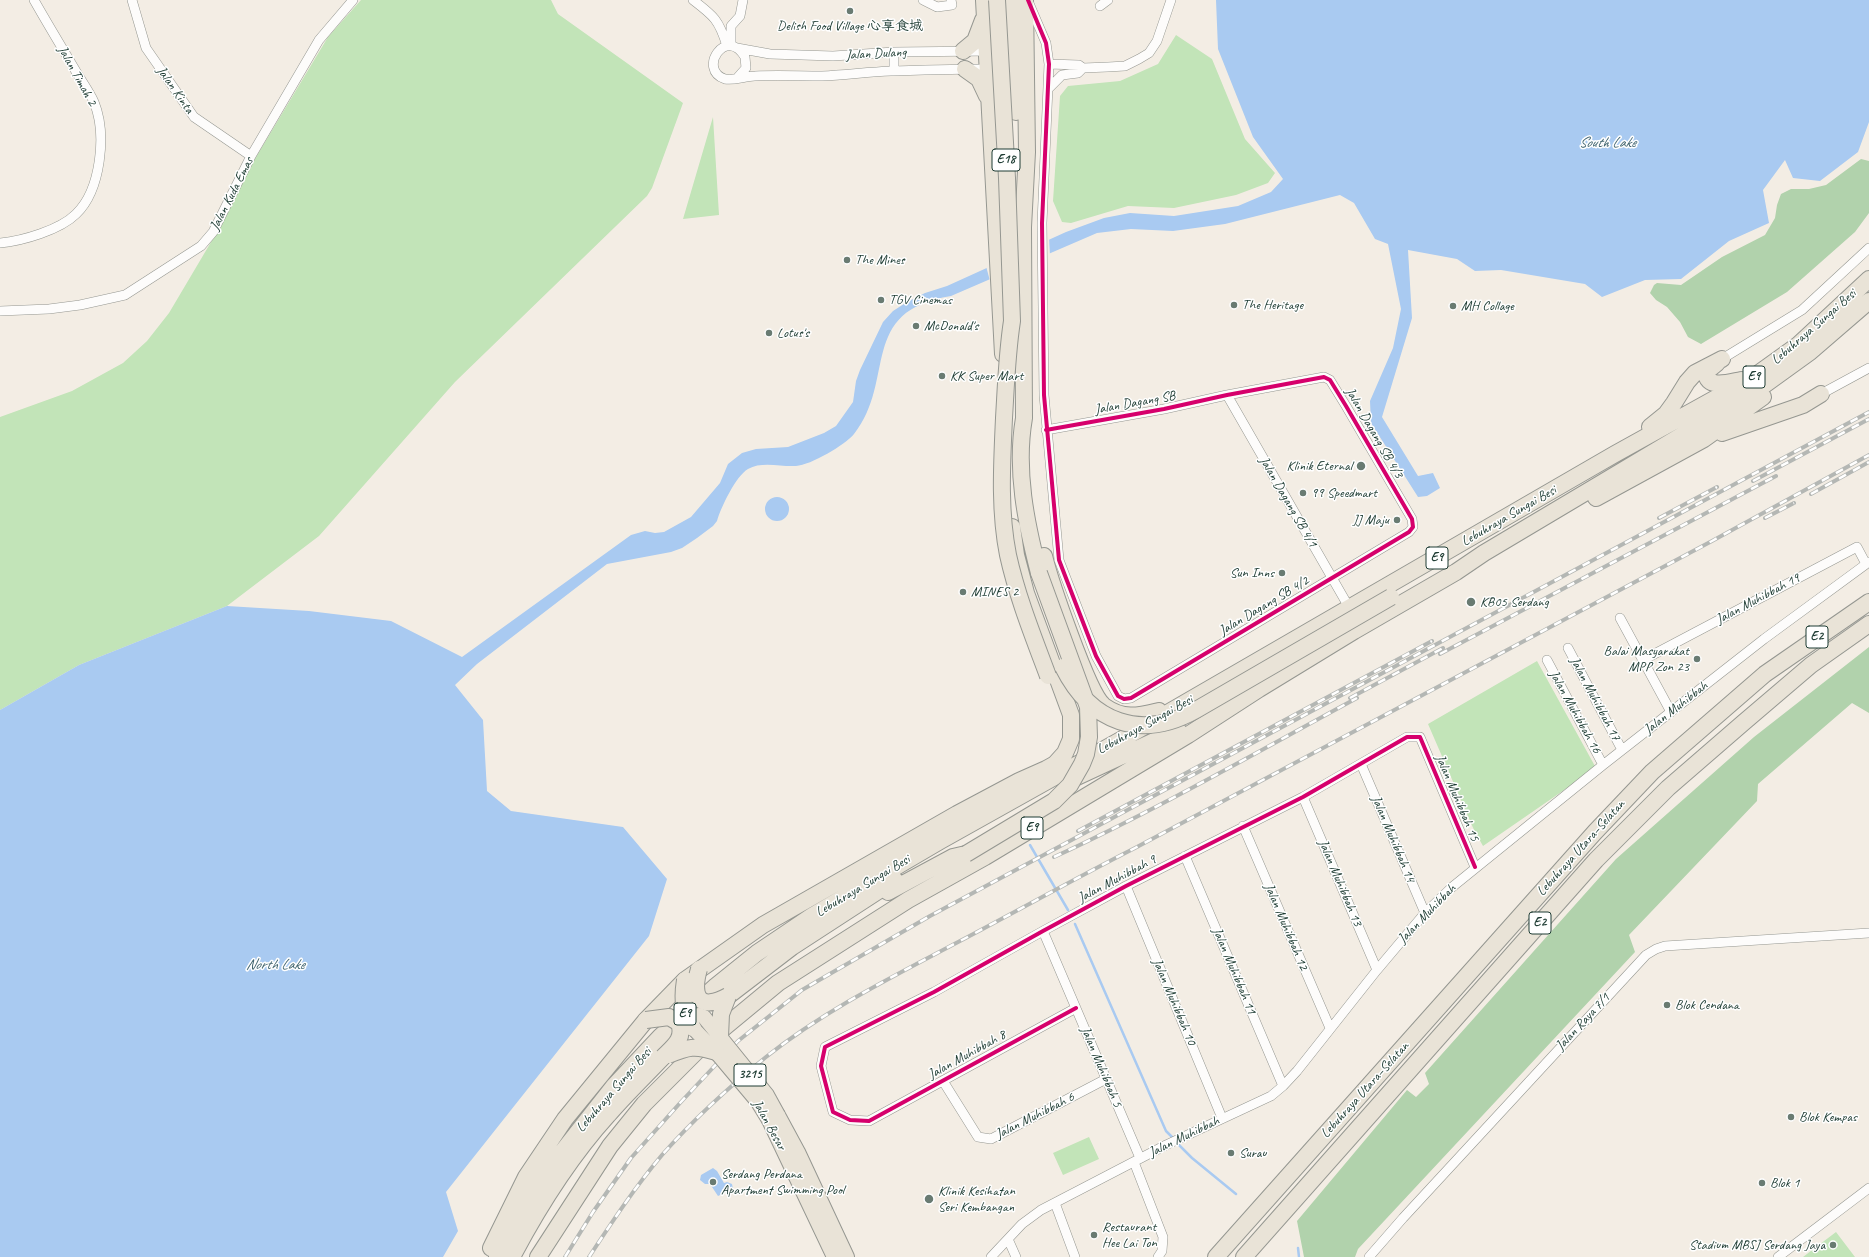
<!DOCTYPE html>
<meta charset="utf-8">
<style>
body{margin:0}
canvas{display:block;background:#f3ede4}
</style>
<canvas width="1869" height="1257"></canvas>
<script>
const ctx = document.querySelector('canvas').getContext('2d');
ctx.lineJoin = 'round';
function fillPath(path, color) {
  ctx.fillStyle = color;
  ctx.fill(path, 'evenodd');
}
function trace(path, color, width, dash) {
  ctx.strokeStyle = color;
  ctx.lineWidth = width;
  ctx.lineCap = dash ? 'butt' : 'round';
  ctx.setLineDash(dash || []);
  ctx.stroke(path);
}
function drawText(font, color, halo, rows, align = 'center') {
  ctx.font = font + ' Caveat,"LXGW WenKai TC",sans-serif';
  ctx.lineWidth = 3;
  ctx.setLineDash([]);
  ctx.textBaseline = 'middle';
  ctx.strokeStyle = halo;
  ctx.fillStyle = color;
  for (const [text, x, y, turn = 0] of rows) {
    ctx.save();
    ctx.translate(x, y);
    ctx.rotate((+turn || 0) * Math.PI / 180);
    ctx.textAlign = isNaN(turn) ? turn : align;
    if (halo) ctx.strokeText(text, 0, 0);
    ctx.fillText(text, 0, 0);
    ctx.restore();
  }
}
const green = new Path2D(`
 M361 0H551L558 14 683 103 652 188 647 196 455 382 319 536 227 606 79 665 0 710V417L72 391 123 363 147 341 169 313 214 237 244 177 328 37Z
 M1176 35 1212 59 1245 139 1275 173 1268 183 1236 195 1174 208 1128 206 1071 223 1062 222 1053 201 1060 96 1068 86 1120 81 1158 64Z
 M713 117 719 215 683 219Z
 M1537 661 1596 768 1483 846 1474 830 1428 724Z
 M1089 1137 1099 1159 1063 1175 1053 1153Z
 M1836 1232 1855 1257H1803Z`);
const forest = new Path2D(`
 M1861 159 1869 161V213L1855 232 1787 292 1701 344 1688 337 1680 322 1667 307 1656 300 1650 293 1654 285 1657 283 1681 285 1722 257 1765 235 1775 218 1777 205 1781 194 1791 189H1809L1826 185Z
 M1869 647V713L1852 703 1758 784 1757 801 1629 935 1635 952 1358 1249 1355 1257H1304L1297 1221 1407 1090 1416 1097 1429 1084 1425 1073 1616 859 1754 737Z`);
const water = new Path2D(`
 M1216 0H1869V122L1858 152 1820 181 1793 178 1785 160 1763 190 1769 223 1729 241 1681 279 1645 280 1602 297 1585 284 1501 270 1475 271 1457 259 1408 250 1412 318 1382 417 1418 476 1433 473 1440 488 1427 496 1418 497 1371 423 1370 401 1393 348 1401 309 1388 244 1375 239 1354 203 1340 195 1225 224 1173 231 1131 229 1097 233 951 296C857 311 897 380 854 434 845 445 811 465 796 466 781 467 762 461 748 469 736 476 721 507 717 521L713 526 697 538 682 548 671 552 607 564 477 664 455 685 483 720 487 791 511 811 623 827 667 879 649 936 446 1192 458 1231 443 1257H0V710L79 665 227 606 309 611 391 621 462 657 631 535 645 531 655 533 664 532 691 517 720 483 728 464 742 453 756 449 788 447 824 433 836 426 853 402 856 381 860 370 883 322 893 311 907 302 925 293 947 286 1066 232 1104 218 1130 213 1174 216 1238 206 1271 192 1283 179 1253 137 1218 49Z
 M765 509a12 12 0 1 1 24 0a12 12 0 1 1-24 0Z
 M713 1168 717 1171 724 1183 727 1182 732 1184 733 1189 718 1196 710 1184H705L700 1180 701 1175Z`);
const pier = new Path2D(`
 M1049 238 1050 256 990 281 986 266Z`);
const stream = new Path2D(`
 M1030 845 1068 910
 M1075 924 1166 1131 1174 1139
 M1177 1143 1192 1158 1236 1194
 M1298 1248 1299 1257`);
const street = new Path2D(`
 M132 0 146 48 194 117 251 156
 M693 0C714 16 719 20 727 46
 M923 0 937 7 952 5 951 0
 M1028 1 1046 43 1049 64 1042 223 1044 395 1059 560 1096 656 1118 696 1124 699 1131 698 1409 532 1413 527 1412 519 1346 406 1330 380 1324 377 1227 395 1164 409 1046 430
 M1100 6 1108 0
 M731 44V26L740 16 743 0
 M737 48 770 54 833 56 894 52 989 51
 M894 52V71
 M1049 64 1079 65 1083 68 1108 67 1125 66 1139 59 1149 53 1157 41 1171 0
 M738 77 746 68 745 57C726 25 697 70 725 79 734 81 745 76 755 76 777 75 799 76 822 76 845 75 868 72 891 71 925 70 958 69 992 69
 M1048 89 1062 75 1078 73 1083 68
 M0 243C22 241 60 230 76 214 101 190 107 134 94 102 89 91 80 79 74 68 61 46 47 23 34 0
 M0 311 49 309 80 305 125 295 201 246 213 232 251 156 319 40 353 0
 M1722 359 1802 310 1869 248
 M1821 394 1869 368
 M1227 395 1350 609
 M1620 618 1671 712
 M1568 648 1622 750
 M1547 660 1603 765
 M1643 660 1857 547 1866 564
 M1361 764 1425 913
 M1303 797 1377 970
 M1243 826 1330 1028
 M1185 856 1283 1086
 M1126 886 1222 1118
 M1043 931 1140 1158
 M1076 1008 869 1121 850 1120 833 1112 821 1066 825 1047 934 992 1043 931 1126 886 1303 797 1407 737H1420L1475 867
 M943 1081 978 1137 991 1139 1106 1079
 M1134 1162 1163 1237 1162 1251 1158 1257
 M1055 1203 1075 1257
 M1008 1239 1016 1257
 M991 1257 1022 1224 1041 1210 1166 1145 1271 1096 1283 1086 1297 1071 1377 970 1425 913 1451 888 1603 765 1764 639 1869 562
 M1369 1257 1403 1218 1646 955 1656 949 1665 946 1869 933
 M1778 1257 1869 1188`);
const primary = new Path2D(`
 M778 1115 798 1152 847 1257
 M769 1120 834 1257`);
const highway = new Path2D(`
 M984 0 1003 354
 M1013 0 1016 112
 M1025 0 1027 152 1023 227 1024 418C1015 470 1026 523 1039 573
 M963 51 975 41 983 20
 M965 69 979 79 987 96
 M1717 363 1706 372C1706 390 1730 382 1741 380
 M1650 427 1666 414 1674 403 1687 382 1695 373 1722 359
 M1722 433 1803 405 1821 394
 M1596 498 1704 439 1763 397
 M1044 556C1050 580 1088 694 1104 706 1124 720 1138 716 1159 711
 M1068 781 1178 730
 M888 892 953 857 966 854
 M728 996 792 947 895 880
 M491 1248 526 1177 565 1119 646 1020 685 980 763 925 957 814 1019 781 1046 769 1055 764 1065 753 1071 739V715L1026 593 1016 555 1012 527
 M497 1257 544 1175 614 1086 660 1037 716 986 757 953 812 916 940 841 1126 737 1615 454 1752 378 1798 345 1869 279
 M512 1257C539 1206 569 1158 608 1115 625 1095 645 1076 663 1057
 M538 1257 610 1146 644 1104 703 1045 778 983 908 900 985 857 1188 735 1259 689 1354 631 1456 572 1484 553 1756 391 1810 352 1869 301
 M1216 1257 1595 832 1652 772 1765 674 1869 602
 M1244 1257 1596 860 1668 788 1743 723 1811 665 1869 624`);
const rail = new Path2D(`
 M1753 481 1869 419
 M1811 494 1869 462
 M1659 518 1717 487
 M1765 518 1794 503
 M1440 654 1776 476
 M1350 698 1443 648
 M1078 831 1432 641
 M1054 857C1158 809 1257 752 1357 698
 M565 1257 593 1212 631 1158 680 1103 738 1041 802 990 930 916 1869 412
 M589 1257C612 1222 635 1187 662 1155 693 1120 729 1087 766 1057 825 1010 894 976 960 941 1019 910 1076 878 1135 848L1712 541 1869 455`);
const primaryBridge = new Path2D(`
 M769 1120 758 1102 716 1052 693 1028 691 1022 692 1017 699 1015 704 1017 767 1095 778 1115`);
const highwayBridge = new Path2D(`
 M997 0 1007 178 1012 321C1007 353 1006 385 1004 418 1002 463 999 510 1008 555 1017 596 1033 636 1048 676
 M1063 667C1091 723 1141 741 1196 710L1391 597
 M966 854 1054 801 1070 785 1082 764 1086 754 1089 737 1088 707 1039 573
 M699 969C691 996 699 1012 728 996
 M685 980C682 998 683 1012 693 1028
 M646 1020 669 1017 679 1023C685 1039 673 1047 663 1057
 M720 1037 721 1014 728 996
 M668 1055C688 1047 695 1045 716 1052`);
const cycleway = new Path2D(`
 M1028 0 1046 43 1049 64 1042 223 1044 395 1059 560 1096 656 1118 696 1124 699 1131 698 1409 532 1413 527 1412 519 1346 406 1330 380 1324 377 1227 395 1164 409 1046 430
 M1076 1008 869 1121 850 1120 833 1112 821 1066 825 1047 934 992 1043 931 1126 886 1303 797 1407 737H1420L1475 867`);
const markers = [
 [850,11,4,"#697b72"],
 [847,260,4,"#697b72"],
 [881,300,4,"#697b72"],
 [1234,305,4,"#697b72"],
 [1453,306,4,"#697b72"],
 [916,326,4,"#697b72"],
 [769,333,4,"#697b72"],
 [942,376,4,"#697b72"],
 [1361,466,5,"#697b72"],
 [1303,493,4,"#697b72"],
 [1397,520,4,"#697b72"],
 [1282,573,4,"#697b72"],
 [963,592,4,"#697b72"],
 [1471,602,5,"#697b72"],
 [1697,659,4,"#697b72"],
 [1667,1005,4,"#697b72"],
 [1791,1117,4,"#697b72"],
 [1231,1153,4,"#697b72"],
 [713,1182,4,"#697b72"],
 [1762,1183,4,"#697b72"],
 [929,1199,5,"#697b72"],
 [1094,1235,4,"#697b72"],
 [1833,1245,4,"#697b72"]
];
const shields = [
 [1006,160,28],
 [1754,377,22],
 [1437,558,22],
 [1817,637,22],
 [1032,828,22],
 [1540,923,22],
 [685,1014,22],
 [750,1075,32]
];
const shieldNames = [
 ["E18",1006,160],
 ["E9",1754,377],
 ["E9",1437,558],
 ["E2",1817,637],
 ["E9",1032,828],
 ["E2",1540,923],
 ["E9",685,1014],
 ["3215",750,1075]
];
const poiNames = [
 ["Delish Food Village 心享食城",850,26,"center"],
 ["The Mines",855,260],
 ["TGV Cinemas",889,300],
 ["The Heritage",1242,305],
 ["MH Collage",1461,306],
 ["McDonald's",924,326],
 ["Lotus's",777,333],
 ["KK Super Mart",950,376],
 ["Klinik Eternal",1352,466,"right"],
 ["99 Speedmart",1311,493],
 ["JJ Maju",1389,520,"right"],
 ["Sun Inns",1274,573,"right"],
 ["MINES 2",971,592],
 ["KB05 Serdang",1480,602],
 ["Balai Masyarakat",1689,651,"right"],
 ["MPP Zon 23",1689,667,"right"],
 ["Blok Cendana",1675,1005],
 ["Blok Kempas",1799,1117],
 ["Surau",1239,1153],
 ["Serdang Perdana",721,1174],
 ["Apartment Swimming Pool",721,1190],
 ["Blok 1",1770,1183],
 ["Klinik Kesihatan",938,1191],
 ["Seri Kembangan",938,1207],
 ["Restaurant",1102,1227],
 ["Hee Lai Ton",1102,1243],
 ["Stadium MBSJ Serdang Jaya",1825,1245,"right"]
];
const streetNames = [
 ["Jalan Dulang",876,54,-3],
 ["Jalan Timah 2",77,76,61],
 ["Jalan Kinta",175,90,55],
 ["Jalan Kuda Emas",232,194,-63],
 ["Lebuhraya Sungai Besi",1814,327,-41],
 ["Jalan Dagang SB",1135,403,-10],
 ["Jalan Dagang SB 4/3",1374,433,60],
 ["Jalan Dagang SB 4/1",1288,502,60],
 ["Lebuhraya Sungai Besi",1509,516,-30],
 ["Jalan Muhibbah 19",1758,599,-28],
 ["Jalan Dagang SB 4/2",1264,606,-31],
 ["Jalan Muhibbah 17",1595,699,62],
 ["Jalan Muhibbah",1676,708,-38],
 ["Jalan Muhibbah 16",1575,712,61],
 ["Lebuhraya Sungai Besi",1145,725,-29],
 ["Jalan Muhibbah 15",1457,798,67],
 ["Jalan Muhibbah 14",1393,839,67],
 ["Lebuhraya Utara–Selatan",1581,848,-48],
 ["Jalan Muhibbah 9",1117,879,-28],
 ["Jalan Muhibbah 13",1340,883,67],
 ["Lebuhraya Sungai Besi",863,886,-31],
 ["Jalan Muhibbah",1427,914,-46],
 ["Jalan Muhibbah 12",1286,927,67],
 ["Jalan Muhibbah 11",1234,971,67],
 ["Jalan Muhibbah 10",1174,1002,67],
 ["Jalan Raya 7/1",1583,1022,-47],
 ["Jalan Muhibbah 8",967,1055,-29],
 ["Jalan Muhibbah 5",1101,1067,67],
 ["Lebuhraya Sungai Besi",614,1090,-49],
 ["Lebuhraya Utara–Selatan",1365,1090,-48],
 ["Jalan Muhibbah 6",1035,1116,-27],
 ["Jalan Besar",769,1125,61],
 ["Jalan Muhibbah",1184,1137,-26]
];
const waterNames = [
 ["South Lake",1607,143],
 ["North Lake",275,965]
];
fillPath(green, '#c2e4b8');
fillPath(forest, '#b1d2ac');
fillPath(water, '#a9caf1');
fillPath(pier, '#f3ede4');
trace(stream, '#a9caf1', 2.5);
trace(street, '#959791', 10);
trace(primary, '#959791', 16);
trace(highway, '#959791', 18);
trace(street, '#fdfcfb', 9);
trace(primary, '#e9e3d7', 14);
trace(highway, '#e9e3d7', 16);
trace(rail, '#b4b7b4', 4);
trace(rail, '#fff', 2.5, [8]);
trace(primaryBridge, '#959791', 16, []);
trace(highwayBridge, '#959791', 18, []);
trace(primaryBridge, '#e9e3d7', 14);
trace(highwayBridge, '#e9e3d7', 16);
trace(cycleway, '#d6006c', 4);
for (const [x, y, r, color] of markers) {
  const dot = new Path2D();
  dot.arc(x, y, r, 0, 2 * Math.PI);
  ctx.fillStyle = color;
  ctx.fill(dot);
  trace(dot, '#fff', 1.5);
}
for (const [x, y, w] of shields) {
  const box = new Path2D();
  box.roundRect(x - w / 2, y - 11, w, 22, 3);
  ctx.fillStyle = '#fff';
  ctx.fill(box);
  trace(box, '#1f3d34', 1);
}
drawText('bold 13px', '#1f3d34', null, shieldNames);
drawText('14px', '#1f3d34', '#fff', poiNames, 'left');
drawText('14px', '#1f3d34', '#fff', streetNames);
drawText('italic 15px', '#3f636e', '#fff', waterNames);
</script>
